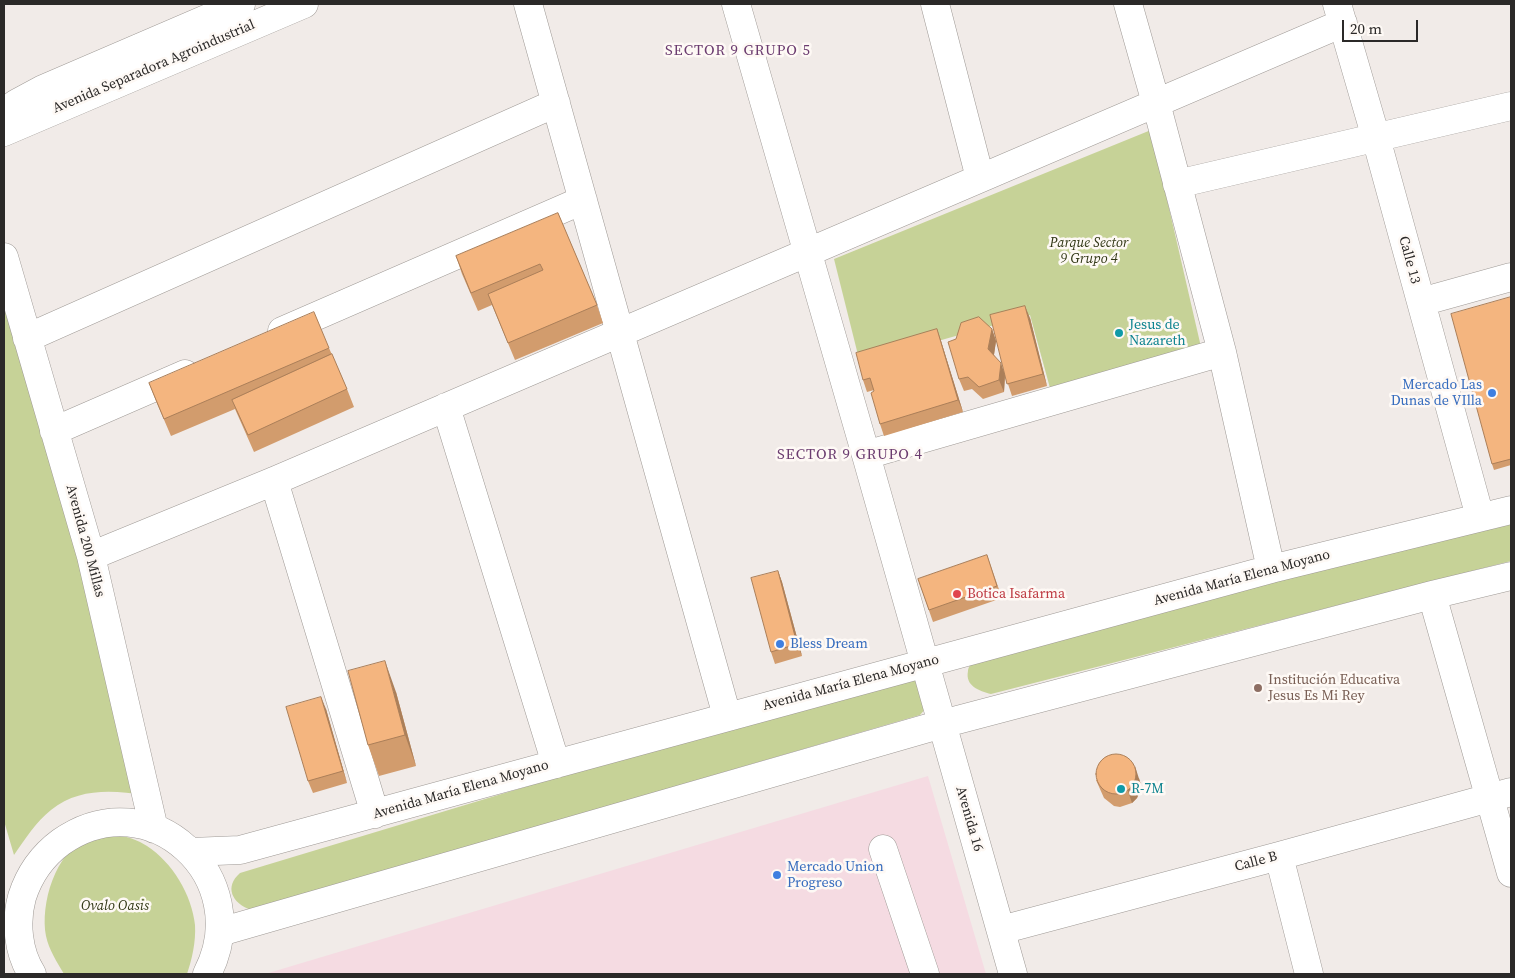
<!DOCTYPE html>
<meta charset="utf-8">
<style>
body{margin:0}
#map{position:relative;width:1515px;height:978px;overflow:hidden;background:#f1ebe8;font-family:"Source Serif 4",serif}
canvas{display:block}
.frame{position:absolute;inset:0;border:5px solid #2b2928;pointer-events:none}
.scale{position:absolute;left:1342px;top:20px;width:76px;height:22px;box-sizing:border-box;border:2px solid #2b2928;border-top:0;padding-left:6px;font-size:15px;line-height:18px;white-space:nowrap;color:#2b2928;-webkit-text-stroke:4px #fef9f5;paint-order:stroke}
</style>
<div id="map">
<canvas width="1515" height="978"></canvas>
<div class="frame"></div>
<div class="scale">20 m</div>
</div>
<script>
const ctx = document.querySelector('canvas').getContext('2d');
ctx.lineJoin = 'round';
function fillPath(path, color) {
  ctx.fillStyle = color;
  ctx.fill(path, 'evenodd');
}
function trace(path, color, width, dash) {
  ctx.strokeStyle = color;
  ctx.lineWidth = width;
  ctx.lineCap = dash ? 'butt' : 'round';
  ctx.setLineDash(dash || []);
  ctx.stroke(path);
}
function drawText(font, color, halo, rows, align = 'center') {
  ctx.font = font + ' "Source Serif 4",serif';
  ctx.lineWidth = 5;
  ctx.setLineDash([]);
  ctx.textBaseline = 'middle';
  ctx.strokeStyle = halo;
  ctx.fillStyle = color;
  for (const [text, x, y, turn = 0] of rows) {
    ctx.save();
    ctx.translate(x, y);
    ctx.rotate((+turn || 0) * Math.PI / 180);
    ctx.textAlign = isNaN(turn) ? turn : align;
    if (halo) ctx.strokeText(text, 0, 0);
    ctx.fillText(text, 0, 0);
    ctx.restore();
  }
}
const commercial = new Path2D(`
 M928 776 986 974H265Z`);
const green = new Path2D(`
 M1151 130 1201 347 1050 388 1030 315 860 363 834 259Z
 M4 304 82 570 144 795C112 790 78 788 51 810 36 822 25 839 14 855L4 821Z
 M1511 522V561L991 694C979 691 965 686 968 671 968 668 971 663 973 661 976 658 980 656 983 654Z
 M920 678 926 708 920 715 251 910C232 903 224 887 240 873L644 751Z
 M118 835C128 837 138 840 147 846 172 862 192 895 195 925 196 942 192 959 187 974H64C57 962 49 950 46 936 40 905 55 851 88 839 97 836 109 836 118 835Z`);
const minor = new Path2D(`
 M528 4 727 716
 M736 4 866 455 1013 974
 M935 4 980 178
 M1128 4 1156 103 1222 352 1271 569
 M1337 4 1376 138 1480 517
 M4 112 17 103 43 89 241 4
 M4 132 304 4
 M1177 184 1511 106
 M4 257 91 556 154 829
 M1421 302 1511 277
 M282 331 583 200
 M27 338 556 103
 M446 407 556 764
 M54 431 185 374
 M866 455 1222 352
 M274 481 375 814
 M91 556 274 481 1343 23
 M1432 595 1511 873
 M883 849 925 974
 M191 852 240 850 1271 569 1511 510
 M1279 856 1309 974
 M1001 930 1279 856 1511 792
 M220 932 942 724 1432 595 1511 576
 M32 974C18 952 15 922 22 897 29 875 42 856 61 842 150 779 257 878 207 974`);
const wall = new Path2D(`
 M558 213 597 305 603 323 515 360 492 305 478 311 462 274 456 256Z
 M1511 297V465L1494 470 1492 464Z
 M1030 318 1047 386 1012 396 1005 375 1004 392 983 399 972 389 964 391 959 379 992 329 996 341 994 355 1005 373Z
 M937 329 941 341 963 412 884 436 880 424 874 390 867 392 863 380Z
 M329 348 347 389 354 407 254 452 235 409 171 436 156 401 149 383Z
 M987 555 1002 598 933 622 918 579Z
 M778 571 782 582 802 656 775 664 771 652Z
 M396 692 416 766 379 776 368 745Z
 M326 709 347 783 313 793 308 781Z
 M1139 778 1141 785 1140 791 1137 798 1132 803 1120 807 1114 806 1104 798 1096 780Z`);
const shadedWall = new Path2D(`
 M1025 306 1030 318 1047 386 1043 374Z
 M937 329 941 341 963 412 958 400Z
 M992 329 996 341 993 361 988 349Z
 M1001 363 1005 375 1004 392 999 380Z
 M778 571 782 582 802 656 797 644Z
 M385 661 396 692 416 766 405 735Z
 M321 697 326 709 347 783 343 771Z
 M1135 766 1141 785 1140 791 1137 798 1132 803 1128 791Z`);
const building = new Path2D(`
 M558 213 597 305 508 343 488 294 543 270 540 264 471 293 456 256Z
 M1511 297V459L1492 464 1451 314Z
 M1025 306 1043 374 1007 384 990 315Z
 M314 312 329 348 164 419 149 383Z
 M979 317 992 329 988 349 1001 363 999 380 979 387 968 377 959 379 948 342 956 339 961 323Z
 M937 329 958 400 880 424 871 393 874 391 870 378 863 380 856 353Z
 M332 354 347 389 248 435 232 400Z
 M987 555 997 586 929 610 918 579Z
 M778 571 797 644 771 652 751 578Z
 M385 661 405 735 368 745 348 671Z
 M321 697 343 771 308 781 286 707Z
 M1096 774a20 20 0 1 1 40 0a20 20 0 1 1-40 0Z`);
const markers = [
 [1119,333,5,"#0f9aa8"],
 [1492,393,5,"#3f7fe0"],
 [957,594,5,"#e0444e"],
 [780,644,5,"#3f7fe0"],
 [1258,688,5,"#8d6e63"],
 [1121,789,5,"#0f9aa8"],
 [777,875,5,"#3f7fe0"]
];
const streetNames = [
 ["Avenida Separadora Agroindustrial",154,67,-23],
 ["Calle 13",1409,260,75],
 ["Avenida 200 Millas",85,541,75],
 ["Avenida María Elena Moyano",1242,578,-15],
 ["Avenida María Elena Moyano",851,683,-15],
 ["Avenida María Elena Moyano",461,790,-16],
 ["Avenida 16",969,819,74],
 ["Calle B",1256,862,-15]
];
const parkNames = [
 ["Parque Sector",1089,243],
 ["9 Grupo 4",1089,259],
 ["Ovalo Oasis",115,906]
];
const cultureNames = [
 ["Jesus de",1129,325],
 ["Nazareth",1129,341],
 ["R-7M",1131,789]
];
const shopNames = [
 ["Mercado Las",1482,385,"right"],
 ["Dunas de VIlla",1482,401,"right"],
 ["Bless Dream",790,644],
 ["Mercado Union",787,867],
 ["Progreso",787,883]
];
const healthNames = [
 ["Botica Isafarma",967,594]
];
const educationNames = [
 ["Institución Educativa",1268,680],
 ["Jesus Es Mi Rey",1268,696]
];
const neighbourhoodNames = [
 ["SECTOR 9 GRUPO 5",738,51],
 ["SECTOR 9 GRUPO 4",850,455]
];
fillPath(commercial, '#f5dbe2');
fillPath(green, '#c6d297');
trace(minor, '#9f9a96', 29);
trace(minor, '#fff', 28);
fillPath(wall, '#d29c6d');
fillPath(shadedWall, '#ab7f59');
fillPath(building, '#f4b57f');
trace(building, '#ab7f59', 1);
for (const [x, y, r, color] of markers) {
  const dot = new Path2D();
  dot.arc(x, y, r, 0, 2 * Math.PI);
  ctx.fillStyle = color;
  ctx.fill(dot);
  trace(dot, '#fef9f5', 2);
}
drawText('14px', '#2b2928', '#fef9f5', streetNames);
drawText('italic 14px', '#303614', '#fef9f5', parkNames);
drawText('14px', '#0d838f', '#fef9f5', cultureNames, 'left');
drawText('14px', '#366cbe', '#fef9f5', shopNames, 'left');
drawText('14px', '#be3a42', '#fef9f5', healthNames, 'left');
drawText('14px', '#785e54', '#fef9f5', educationNames, 'left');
ctx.letterSpacing = '1px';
drawText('15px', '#6b3c70', '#fef9f5', neighbourhoodNames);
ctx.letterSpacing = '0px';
</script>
